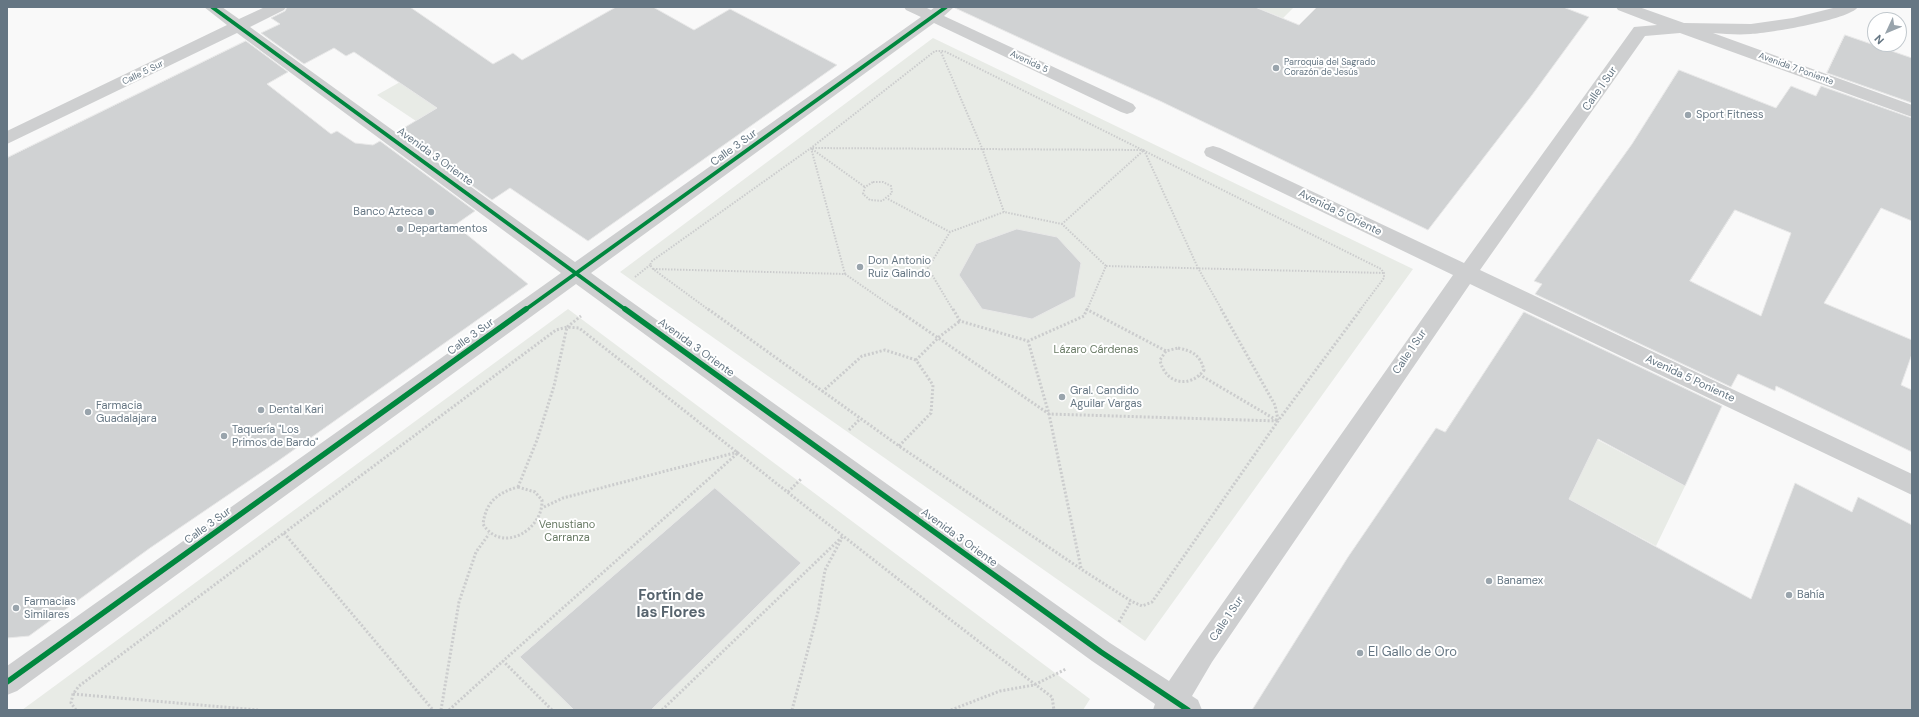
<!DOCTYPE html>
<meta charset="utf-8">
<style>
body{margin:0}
#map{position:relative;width:1919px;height:717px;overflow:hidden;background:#f9f9f9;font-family:"DM Sans",sans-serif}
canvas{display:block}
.frame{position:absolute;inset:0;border:8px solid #657683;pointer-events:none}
.north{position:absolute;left:1867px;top:12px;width:40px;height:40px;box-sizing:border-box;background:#fff;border:1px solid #c1c8cd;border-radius:50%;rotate:226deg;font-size:11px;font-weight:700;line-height:16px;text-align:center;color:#657683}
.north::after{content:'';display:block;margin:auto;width:14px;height:18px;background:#99a4ac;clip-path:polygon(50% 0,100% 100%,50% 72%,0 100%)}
</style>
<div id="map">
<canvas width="1919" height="717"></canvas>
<div class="frame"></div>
<div class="north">N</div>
</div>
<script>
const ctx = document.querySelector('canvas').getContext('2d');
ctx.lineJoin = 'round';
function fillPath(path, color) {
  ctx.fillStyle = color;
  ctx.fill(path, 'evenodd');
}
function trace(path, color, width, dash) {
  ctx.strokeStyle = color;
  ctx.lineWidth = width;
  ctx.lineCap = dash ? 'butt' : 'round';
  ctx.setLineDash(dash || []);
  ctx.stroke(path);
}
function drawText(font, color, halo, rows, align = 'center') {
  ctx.font = font + ' "DM Sans",sans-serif';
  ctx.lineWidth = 4;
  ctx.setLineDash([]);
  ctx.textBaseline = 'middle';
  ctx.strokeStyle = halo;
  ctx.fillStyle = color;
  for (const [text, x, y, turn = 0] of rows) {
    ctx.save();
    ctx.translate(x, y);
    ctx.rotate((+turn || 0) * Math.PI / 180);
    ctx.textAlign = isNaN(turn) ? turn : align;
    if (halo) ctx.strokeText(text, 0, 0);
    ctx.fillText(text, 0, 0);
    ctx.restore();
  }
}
const green = new Path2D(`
 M1255 7H1294L1283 18Z
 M933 38 1413 269 1145 641 620 272Z
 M400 82 437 108 416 121 377 95Z
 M568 309 1090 699 1083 710H22Z
 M1445 432 1598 440 1685 486 1656 546Z`);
const building = new Path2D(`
 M287 7H410L493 64 513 53 522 60 616 7H653L694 30 730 9 837 65 588 241 510 188 492 200 397 132 437 108 354 52 346 56 334 48 304 64 261 33 280 24 271 18 285 11Z
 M955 7H1255L1299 25 1317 7H1563L1589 17 1532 95 1428 230 1160 101 1057 55 955 8Z
 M1845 35 1912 58V103L1827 73Z
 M246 41 288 72 267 84 331 134 337 131 355 143 373 145 380 141 475 211 455 225 528 284 278 461 150 548 29 636 7 638V158Z
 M1679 70 1776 108 1791 86 1816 96 1821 86 1912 118V221L1881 208 1824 303 1912 340V354L1901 385 1912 390V452L1776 386 1775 391 1738 374 1731 387 1535 294 1542 284 1534 281 1632 144ZM1735 210 1791 233 1761 316 1690 281Z
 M1017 229 1057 237 1081 263 1075 297 1032 319 982 309 959 275 976 244Z
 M1524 312 1722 406 1685 486 1598 439 1569 499 1751 599 1795 483 1852 512 1858 497 1912 525V710H1252L1348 557 1436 428 1445 432Z
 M715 488 801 563 651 710H574L520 657Z`);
const pathFar1 = new Path2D(`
 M941 52 982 148 1004 212
 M812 149 865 187
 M1144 150 1198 268 1222 310
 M873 182H883L891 186 892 193 882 201 870 200 863 194 865 187Z
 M888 199 950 232
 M1106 266 1384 273
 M653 269 845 274 811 148 1144 150 1062 224
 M845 274 897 310
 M635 277 650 265
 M1086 309 1088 310
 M709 310 653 269 650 265 652 261 811 148 935 51H944L1381 269 1384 273V278L1360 310
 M953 310 928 268 950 232 1004 212 1062 224 1106 266 1087 310`);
const path = new Path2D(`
 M708 309 899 446 1081 569 1131 601 1142 606 1152 602 1278 421 1361 309
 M896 309 1049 414 1028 341
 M953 309 960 321 1028 341 1084 316 1087 309
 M1086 309 1166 351
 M1221 309 1275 405 1278 420
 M1178 348C1193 351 1200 355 1204 370 1190 389 1165 384 1160 360L1166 351Z
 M822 392 862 356 885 350 916 360
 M849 430 860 419
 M899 446 931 413 933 385 916 360 939 337 960 321
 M518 487 537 440 554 386 567 327 581 316
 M518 487 535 492 542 500C543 531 501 554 483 524 486 502 497 493 518 487Z
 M788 492 802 478
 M544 507 563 498 738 452
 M284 533 433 710
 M1081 568 1049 414 1278 421 1200 375
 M1119 622 1131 601
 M73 694 258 710
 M76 710 71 703 73 694 79 686 556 330 567 327 579 328C737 451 892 577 1052 697L1054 710
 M441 710 459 602 476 552 489 534
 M449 710 503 661
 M552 710 503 661 739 452
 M662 710 843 536
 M792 710 818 612 825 570 842 538
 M951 710 1000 691 1034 685 1066 669`);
const minor = new Path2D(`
 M204 7H222L239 19 265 7H286L284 10 250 27 575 262 921 17 906 10 904 7H925L931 10 935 7H954L944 16 1133 104 1136 108 1133 112 1127 114 1121 112 934 23 591 273 1110 643 1169 681 1194 644 1453 275 1206 156 1204 152 1206 148 1213 146 1220 148 1464 263 1634 27 1657 25 1618 10 1616 7H1639L1684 23 1751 24 1793 18 1837 7H1858C1849 20 1769 33 1751 34 1738 35 1726 34 1713 33L1912 105V117L1680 33 1645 36 1480 270 1912 474V495L1470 284 1212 662 1192 696 1198 700 1202 710H1153L1155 704 1092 661 576 284 17 691 7 695V666L561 273 237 33 7 144V131L227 25Z`);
const cyclewayFar1 = new Path2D(`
 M212 7 626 310
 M525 310 946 7`);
const cycleway = new Path2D(`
 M625 309 1101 652 1188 710
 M7 682 526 309`);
const markers = [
 [1276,68,4,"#99a4ac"],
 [1688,115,4,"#99a4ac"],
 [431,212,4,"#99a4ac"],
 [400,229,4,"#99a4ac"],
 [860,267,4,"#99a4ac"],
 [1062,397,4,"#99a4ac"],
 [261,410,4,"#99a4ac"],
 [88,412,4,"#99a4ac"],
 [224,436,4,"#99a4ac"],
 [1489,581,4,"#99a4ac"],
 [1789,595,4,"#99a4ac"],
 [16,608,4,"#99a4ac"],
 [1360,653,4,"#99a4ac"]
];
const farStreetnames = [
 ["Avenida 5",1029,62,25],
 ["Avenida 7 Poniente",1796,69,20],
 ["Calle 5 Sur",143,73,-26]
];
const farPoinames = [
 ["Parroquia del Sagrado",1284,63],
 ["Corazón de Jesús",1284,73]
];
const streetNames = [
 ["Calle 1 Sur",1600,89,-55],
 ["Calle 3 Sur",734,148,-36],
 ["Avenida 3 Oriente",435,157,36],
 ["Avenida 5 Oriente",1340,213,26],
 ["Calle 3 Sur",471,337,-36],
 ["Avenida 3 Oriente",696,348,36],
 ["Calle 1 Sur",1410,352,-56],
 ["Avenida 5 Poniente",1690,379,25],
 ["Calle 3 Sur",208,526,-36],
 ["Avenida 3 Oriente",959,538,36],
 ["Calle 1 Sur",1227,619,-56]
];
const poiNames = [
 ["Sport Fitness",1696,115],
 ["Banco Azteca",423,212,"right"],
 ["Departamentos",408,229],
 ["Don Antonio",868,261],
 ["Ruiz Galindo",868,274],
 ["Gral. Candido",1070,391],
 ["Aguilar Vargas",1070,404],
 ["Farmacia",96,406],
 ["Guadalajara",96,419],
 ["Dental Kari",269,410],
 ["Taquería \"Los",232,430],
 ["Primos de Bardo\"",232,443],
 ["Banamex",1497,581],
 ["Bahía",1797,595],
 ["Farmacias",24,602],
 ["Similares",24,615]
];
const parkNames = [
 ["Lázaro Cárdenas",1096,350],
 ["Venustiano",567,525],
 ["Carranza",567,538]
];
const nearPoinames = [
 ["El Gallo de Oro",1368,653]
];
const districtNames = [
 ["Fortín de",671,596],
 ["las Flores",671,613]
];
fillPath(green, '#e8ebe6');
fillPath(building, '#d0d2d3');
trace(building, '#e8e8e8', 1);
trace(pathFar1, '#cbcccd', 2, [1.5, 1.5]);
trace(path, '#cbcccd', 3, [2, 2]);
fillPath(minor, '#cecfd0');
trace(cyclewayFar1, '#00873e', 4);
trace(cycleway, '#00873e', 5.5);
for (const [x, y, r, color] of markers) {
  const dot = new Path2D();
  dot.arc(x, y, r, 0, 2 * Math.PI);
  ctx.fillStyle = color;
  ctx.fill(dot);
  trace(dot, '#fff', 1.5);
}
drawText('9px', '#657683', '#fff', farStreetnames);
drawText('9px', '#657683', '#fff', farPoinames, 'left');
drawText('11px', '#657683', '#fff', streetNames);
drawText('11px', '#657683', '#fff', poiNames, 'left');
drawText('11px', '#687a64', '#fff', parkNames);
drawText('13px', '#657683', '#fff', nearPoinames, 'left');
drawText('bold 15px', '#57646e', '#fff', districtNames);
</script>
